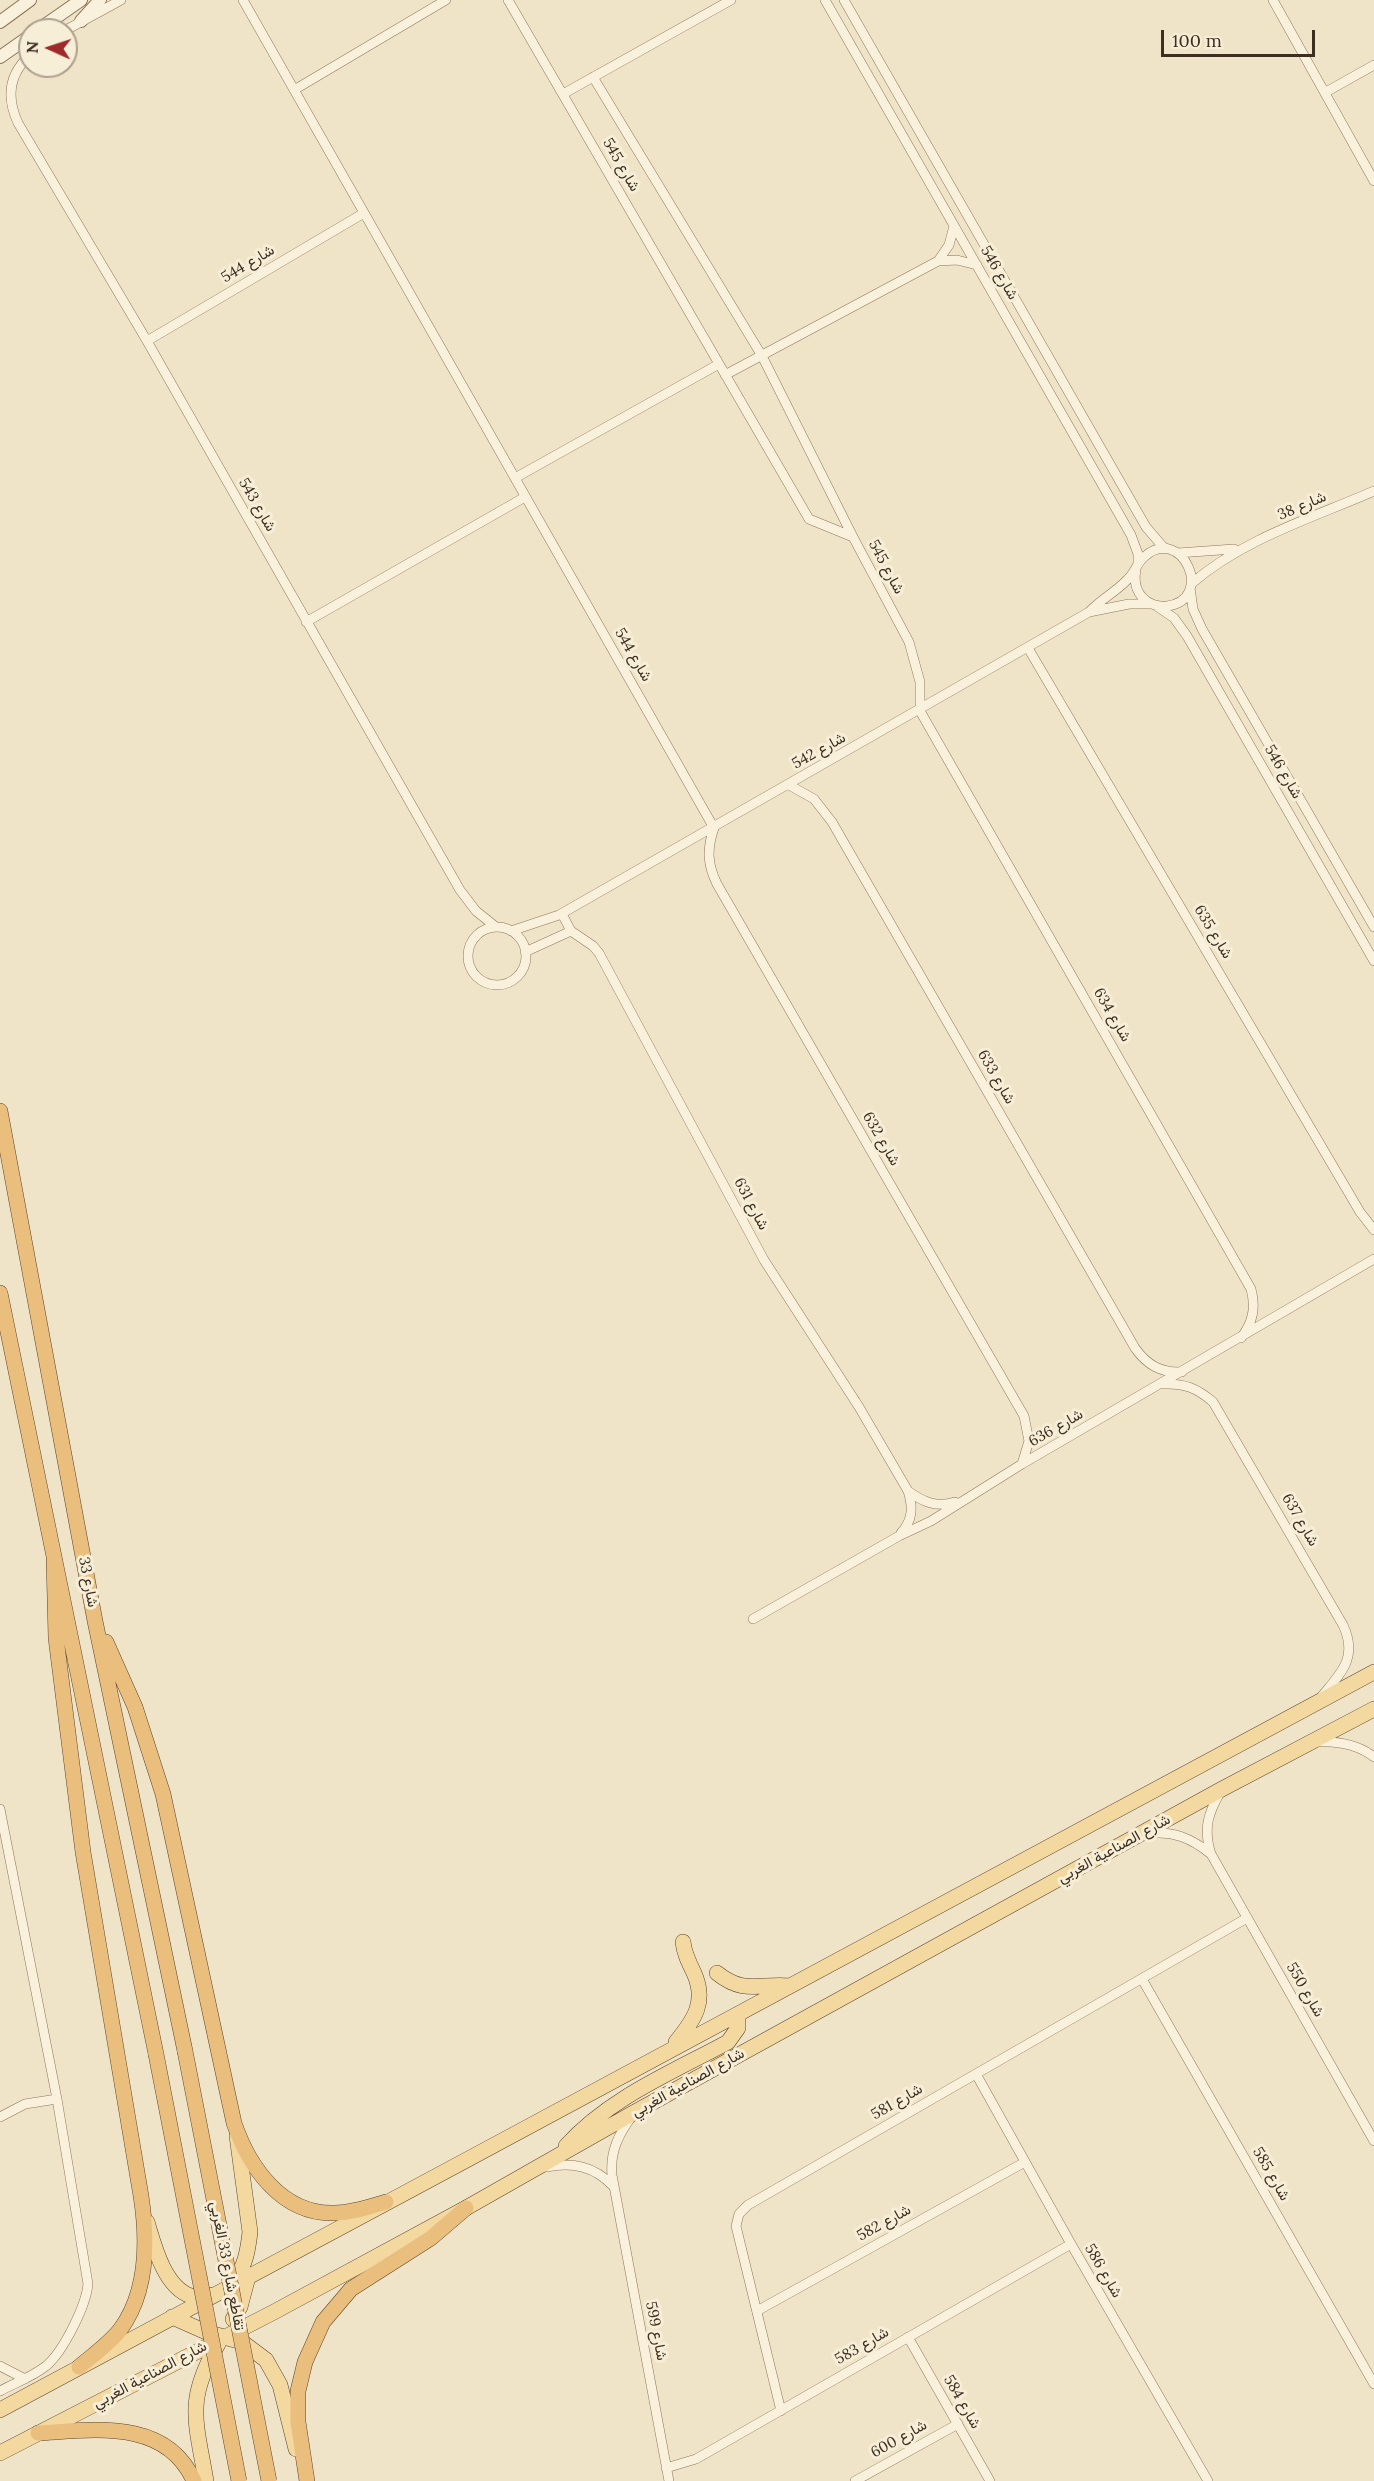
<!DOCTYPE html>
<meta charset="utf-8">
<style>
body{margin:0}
#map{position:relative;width:1374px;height:2481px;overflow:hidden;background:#f0e4c8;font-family:Lora,serif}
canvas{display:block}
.north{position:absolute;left:18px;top:18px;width:60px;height:60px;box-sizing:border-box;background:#f7eed8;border:2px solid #ada18e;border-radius:50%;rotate:273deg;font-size:16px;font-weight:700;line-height:24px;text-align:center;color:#3d2e20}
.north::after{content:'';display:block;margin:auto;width:21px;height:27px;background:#9e2a2b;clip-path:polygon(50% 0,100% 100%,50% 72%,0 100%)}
.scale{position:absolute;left:1161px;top:30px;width:154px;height:27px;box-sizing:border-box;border:3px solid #3d2e20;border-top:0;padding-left:8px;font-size:18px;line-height:21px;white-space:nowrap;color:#3d2e20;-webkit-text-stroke:4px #f7eed8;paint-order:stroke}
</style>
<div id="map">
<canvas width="1374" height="2481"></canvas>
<div class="north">N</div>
<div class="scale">100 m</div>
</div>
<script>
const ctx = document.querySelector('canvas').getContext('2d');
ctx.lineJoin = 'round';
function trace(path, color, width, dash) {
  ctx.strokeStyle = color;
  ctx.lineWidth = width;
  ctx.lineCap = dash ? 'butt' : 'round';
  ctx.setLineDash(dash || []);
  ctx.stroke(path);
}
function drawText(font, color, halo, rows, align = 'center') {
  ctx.font = font + ' Lora,Vazirmatn,serif';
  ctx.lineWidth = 6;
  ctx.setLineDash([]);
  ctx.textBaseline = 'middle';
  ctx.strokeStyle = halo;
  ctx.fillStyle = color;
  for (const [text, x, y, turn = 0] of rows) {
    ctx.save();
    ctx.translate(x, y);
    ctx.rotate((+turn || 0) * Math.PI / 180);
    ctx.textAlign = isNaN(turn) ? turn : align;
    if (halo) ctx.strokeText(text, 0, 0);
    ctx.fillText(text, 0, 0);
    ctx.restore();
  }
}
const minor = new Path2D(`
 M243 0 714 828C707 848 707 864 717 884L1024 1416 1029 1441 1022 1464
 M508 0 809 519 853 537 909 642 920 682V711L1251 1289C1256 1308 1253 1322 1241 1338
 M825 0 1131 535 1138 554V564
 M844 0 1146 527 1165 549
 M1273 0 1374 181
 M66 30 121 0
 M30 55C9 74 6 97 18 123L147 341 460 890 476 911 496 927
 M593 77 762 356 853 537
 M294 90 446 0
 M1326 92 1374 65
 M563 94 731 0
 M938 261 949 245 954 226
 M147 341 364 213
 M725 375 938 261 957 260 977 265
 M515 478 719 364
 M1178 553 1234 549
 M1191 584C1243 539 1312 518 1374 491
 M1190 588 1193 609 1202 629 1374 927
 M1158 607 1174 618 1187 636 1374 961
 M1089 612 1129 604H1151
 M306 622 525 497
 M1028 648 1360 1212 1374 1230
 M789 785 814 799 832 822 1135 1348C1147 1365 1161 1373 1182 1372
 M468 956a29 29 0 1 1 58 0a29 29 0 1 1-58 0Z
 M511 931 559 915 1089 612C1101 599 1116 592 1128 579 1135 572 1137 563 1144 557 1182 523 1216 600 1167 606 1158 607 1148 604 1142 597 1135 589 1134 580 1136 570
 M571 931 593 946 599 953 764 1260 859 1407 908 1491C913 1507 913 1520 901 1533
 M525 952 571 931 562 914
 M1163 1384C1184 1383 1197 1388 1213 1402L1343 1625C1358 1657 1342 1672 1322 1696
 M908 1491C923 1502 937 1508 955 1502
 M753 1619 899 1536 931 1521 1022 1464 1374 1259
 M1317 1742C1338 1741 1357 1744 1374 1757
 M1221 1791C1208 1813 1203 1829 1211 1854L1374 2141
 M0 1809 57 2099 88 2284C86 2306 63 2352 46 2366 32 2377 15 2383 0 2391
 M1147 1834C1172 1830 1191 1838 1211 1854
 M1142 1979 1374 2384
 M976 2074 1071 2244 1208 2481
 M632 2116C618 2135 610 2152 612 2175L669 2481
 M0 2117 25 2104 57 2099
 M546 2167C573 2162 594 2166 613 2186
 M757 2311 1025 2162
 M908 2337 990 2481
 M0 2366 25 2379
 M781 2411 736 2226 739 2214 748 2205 1247 1918
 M666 2468 696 2459 1071 2244
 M855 2481 958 2424`);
const tertiary = new Path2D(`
 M81 21 100 0
 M0 22 30 0
 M38 30 81 0
 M0 57 30 36`);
const primary = new Path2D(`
 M717 1973C744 1995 760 1983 790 1986
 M676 2042C694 2020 707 2002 694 1973 689 1963 684 1953 683 1942
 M566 2146C609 2098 673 2072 728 2042L738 2028V2015
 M147 2222C154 2245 164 2287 191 2296 196 2297 205 2295 210 2295
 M231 2283C245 2270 248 2250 250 2232L237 2136
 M172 2317 206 2332 242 2342 266 2360 280 2385 296 2449
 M233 2319 240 2307 248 2277
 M0 2410C458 2164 917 1920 1374 1672
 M0 2453 274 2312 466 2208 635 2112 1222 1789 1374 1709
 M206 2481C196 2421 185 2401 218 2344`);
const trunk = new Path2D(`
 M0 1111 95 1621 185 2051
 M0 1293 156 2054
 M54 1560 56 1638 83 1852 141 2196C148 2241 148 2292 120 2330 109 2344 93 2355 79 2367
 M106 1642 135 1707 163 1794 234 2123C249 2167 282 2215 335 2213 352 2213 369 2207 386 2202
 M38 2433C94 2430 166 2418 194 2481
 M307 2481 298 2422V2391L305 2362 323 2322 351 2289 431 2238 466 2208`);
const trunkBridge = new Path2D(`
 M185 2051 269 2481
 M156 2054 239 2481`);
const streetNames = [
 ["شارع 545",621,165,60],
 ["شارع 544",248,264,-31],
 ["شارع 546",999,273,60],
 ["شارع 543",257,505,60],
 ["شارع 38",1302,506,-23],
 ["شارع 545",886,567,62],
 ["شارع 544",633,655,60],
 ["شارع 542",819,751,-29],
 ["شارع 546",1283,772,60],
 ["شارع 635",1213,932,59],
 ["شارع 634",1112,1015,60],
 ["شارع 633",996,1077,60],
 ["شارع 632",881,1139,60],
 ["شارع 631",751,1204,62],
 ["شارع 636",1056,1428,-30],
 ["شارع 637",1300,1520,60],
 ["شارع 33",88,1582,79],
 ["شارع الصناعية الغربي",1114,1849,-29],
 ["شارع 550",1305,1990,60],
 ["شارع الصناعية الغربي",688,2083,-29],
 ["شارع 581",897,2102,-30],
 ["شارع 585",1271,2174,60],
 ["شارع 582",884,2223,-29],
 ["تقاطع شارع 33 الغربي",227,2266,79],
 ["شارع 586",1103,2271,60],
 ["شارع 599",656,2331,79],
 ["شارع 583",862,2346,-30],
 ["شارع الصناعية الغربي",150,2375,-28],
 ["شارع 584",962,2402,60],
 ["شارع 600",899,2439,-29]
];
trace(minor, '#8d765c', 10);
trace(tertiary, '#8d765c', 14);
trace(primary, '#5b4430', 16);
trace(trunk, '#5b4430', 16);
trace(minor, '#faf1dc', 9);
trace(tertiary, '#faf1dc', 12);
trace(primary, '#f3d9a0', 15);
trace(trunk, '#eabe7c', 15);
trace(trunkBridge, '#5b4430', 16, []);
trace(trunkBridge, '#eabe7c', 15);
drawText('15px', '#3d2e20', '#f7eed8', streetNames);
</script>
